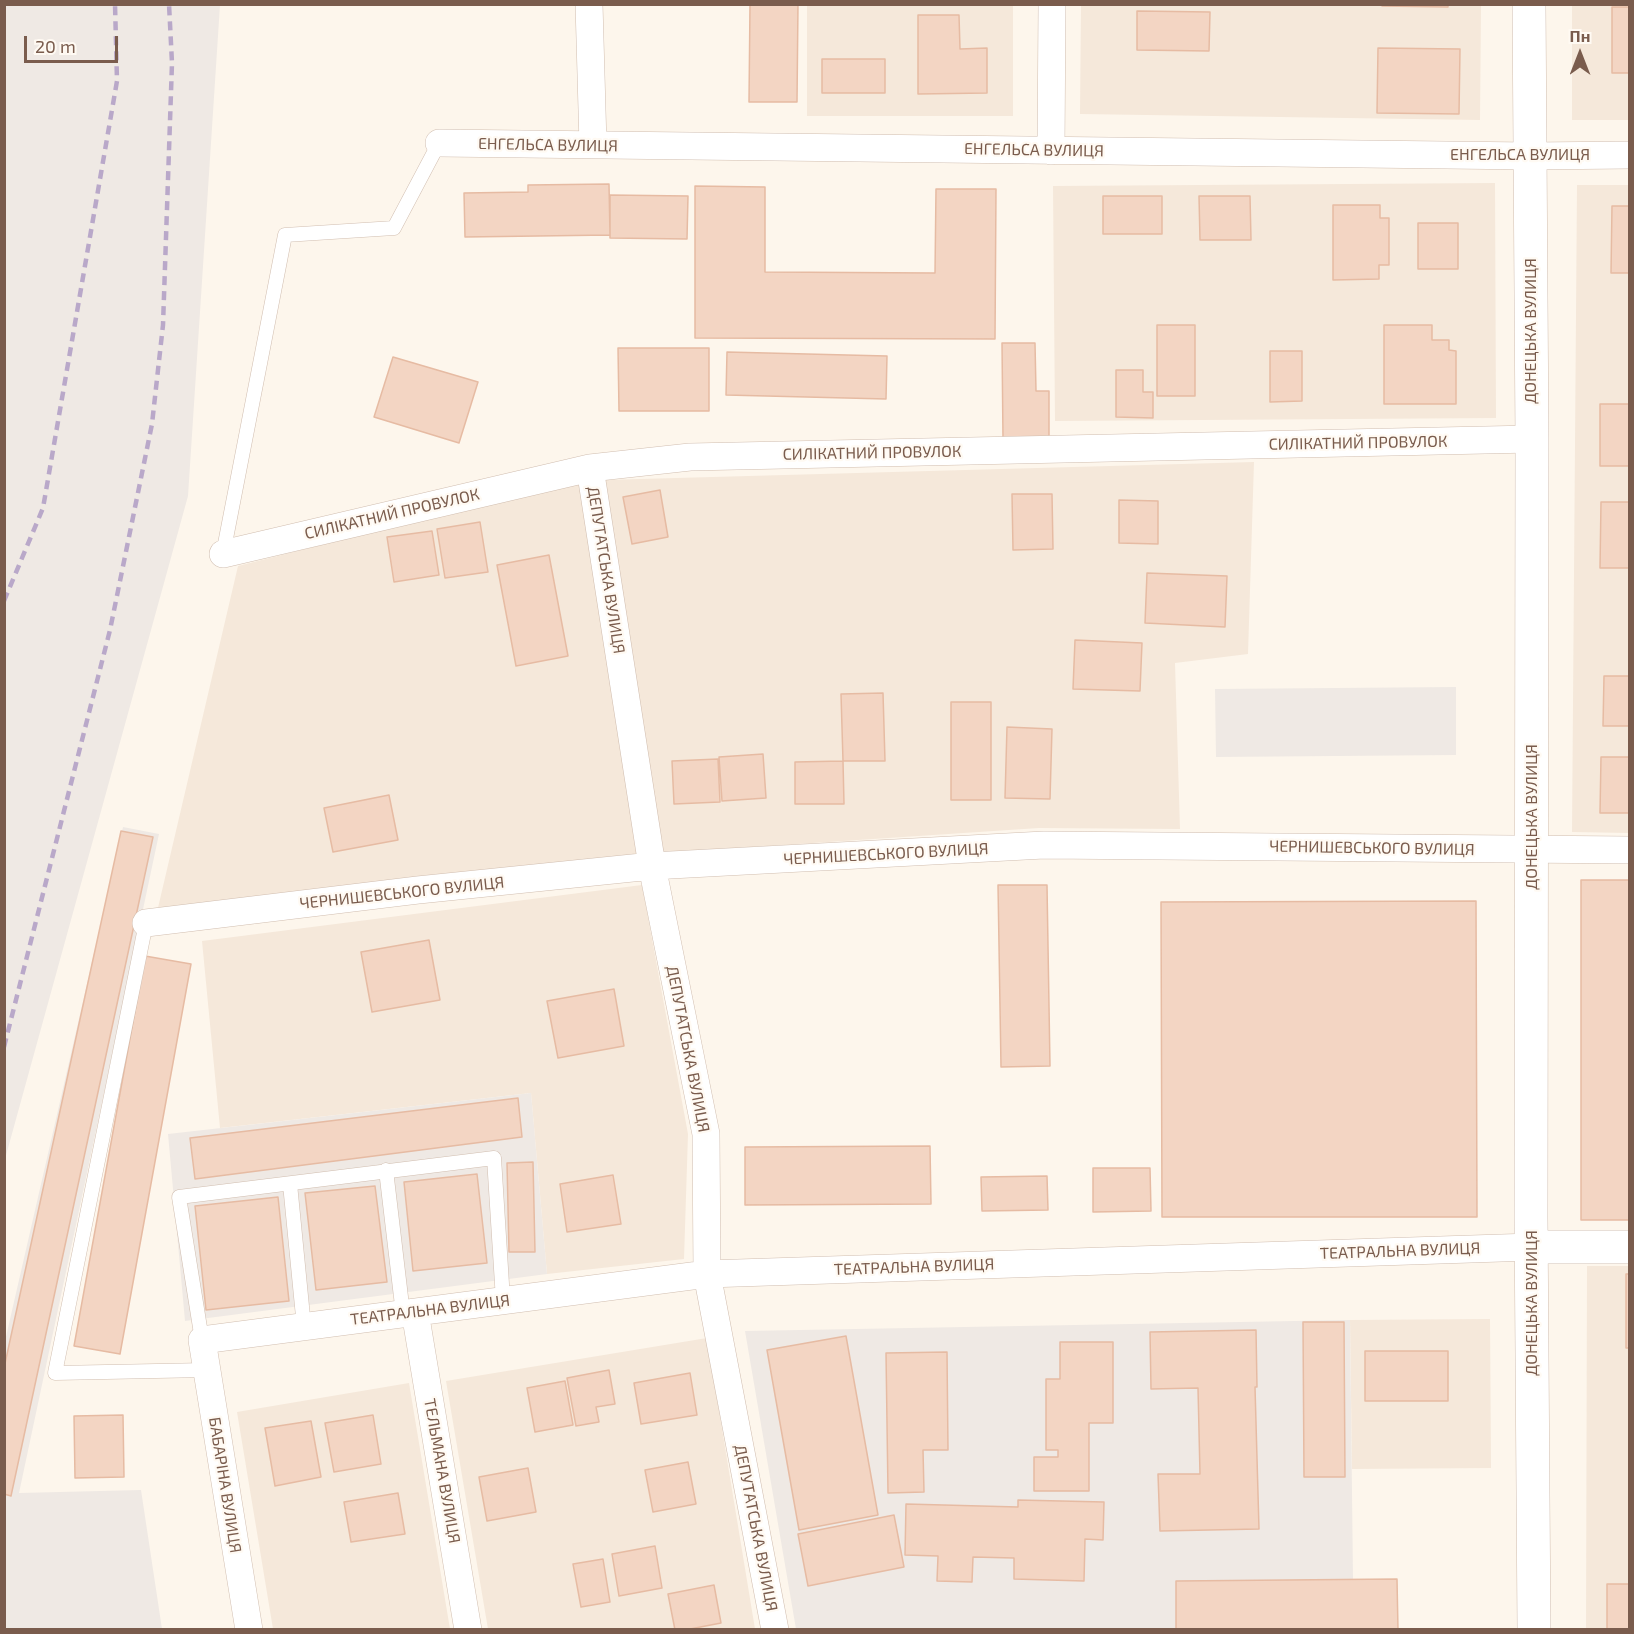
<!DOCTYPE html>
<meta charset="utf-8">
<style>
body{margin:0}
#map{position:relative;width:1634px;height:1634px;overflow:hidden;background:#fdf6ec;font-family:"Exo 2",sans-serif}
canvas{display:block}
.frame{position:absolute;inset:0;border:6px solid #7a5c4d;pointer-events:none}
.north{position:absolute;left:1550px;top:24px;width:60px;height:60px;-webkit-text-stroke:4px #fffaf3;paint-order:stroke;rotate:0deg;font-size:16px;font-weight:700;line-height:24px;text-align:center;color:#7a5c4d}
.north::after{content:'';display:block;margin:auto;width:21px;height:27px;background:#7a5c4d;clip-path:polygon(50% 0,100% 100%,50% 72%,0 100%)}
.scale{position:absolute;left:24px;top:36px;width:94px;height:27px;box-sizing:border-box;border:3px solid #7a5c4d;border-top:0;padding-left:8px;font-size:18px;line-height:21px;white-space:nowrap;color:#7a5c4d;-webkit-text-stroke:4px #fffaf3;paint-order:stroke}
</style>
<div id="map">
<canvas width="1634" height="1634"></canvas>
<div class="frame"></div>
<div class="north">Пн</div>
<div class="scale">20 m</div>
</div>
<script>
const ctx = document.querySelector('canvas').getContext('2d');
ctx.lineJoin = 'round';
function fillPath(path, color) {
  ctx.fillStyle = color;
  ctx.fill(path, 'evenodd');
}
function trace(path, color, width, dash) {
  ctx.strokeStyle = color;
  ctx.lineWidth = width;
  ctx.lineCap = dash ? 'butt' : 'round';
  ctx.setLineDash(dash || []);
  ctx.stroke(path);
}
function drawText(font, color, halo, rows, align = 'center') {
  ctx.font = font + ' "Exo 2",sans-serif';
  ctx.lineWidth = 4.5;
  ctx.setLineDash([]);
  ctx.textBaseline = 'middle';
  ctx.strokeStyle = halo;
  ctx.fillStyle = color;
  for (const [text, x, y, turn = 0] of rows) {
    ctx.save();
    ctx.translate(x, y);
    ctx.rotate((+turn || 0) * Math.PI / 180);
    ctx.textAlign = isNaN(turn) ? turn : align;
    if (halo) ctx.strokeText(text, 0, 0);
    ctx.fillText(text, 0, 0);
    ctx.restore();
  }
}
const residential = new Path2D(`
 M807 5H1013V116H807Z
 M1081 5H1481L1480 120 1080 114Z
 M1572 5H1629V120H1572Z
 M1495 183 1496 418 1055 421 1053 186Z
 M1577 185H1629V833L1572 832Z
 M1254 462 1248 654 1175 663 1180 829 1039 828 662 853 604 480Z
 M579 480 639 856 157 912 238 566Z
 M642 885 688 1134 684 1259 547 1274 531 1093 220 1128 202 941Z
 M1587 1266H1629V1629L1586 1630Z
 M1490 1319 1491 1468 1352 1469 1350 1320Z
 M707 1338 755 1629H488L446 1381Z
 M409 1383 450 1629H273L237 1412Z`);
const industrial = new Path2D(`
 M5 4 220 5 188 496 5 1159Z
 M1456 687V755L1216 757 1215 689Z
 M123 827 159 834 19 1493 141 1490 162 1629 5 1630V1341Z
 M531 1093 547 1274 185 1321 168 1134Z
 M1350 1320 1353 1579 1176 1629H796L745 1331Z`);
const building = new Path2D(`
 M750 4H798L797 102H749Z
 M1382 4H1448V7L1382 6Z
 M1612 7H1630V73H1612Z
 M1137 11 1210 12 1209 51 1137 50Z
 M918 15H959L960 49 987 48V93L918 94Z
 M1378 48 1460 49 1459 114 1377 113Z
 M822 59H885V93H822Z
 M609 184 610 235 465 237 464 193 528 192V185Z
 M695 186 765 187V272L935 273 936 189H996L995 339 695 338Z
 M610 195 688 196 687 239 610 238Z
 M1103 196H1162V234H1103Z
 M1199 196H1250L1251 240H1200Z
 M1333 205H1380V218H1389V265H1379V279L1333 280Z
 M1612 206H1630V273H1611Z
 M1418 223H1458V269H1418Z
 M1157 325H1195V396H1157Z
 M1384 325H1432V340H1449V350L1456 351V404H1384Z
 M1002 343H1035L1036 391H1049V439H1003Z
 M618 348H709V411H619Z
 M1270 351H1302V401L1270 402Z
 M727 352 887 356 886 399 726 395Z
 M393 357 478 382 459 443 374 417Z
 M1116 370H1143V392H1153V418L1116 417Z
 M1600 404H1630V466H1600Z
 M660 490 668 537 632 544 623 497Z
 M1012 494H1052L1053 549 1013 550Z
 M1119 500 1158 501V544L1119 543Z
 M1601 502H1630V568H1600Z
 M480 522 488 572 445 578 437 529Z
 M432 531 439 575 394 582 387 537Z
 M549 555 568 656 516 666 497 565Z
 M1147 573 1227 576 1225 627 1145 623Z
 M1075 640 1142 643 1140 691 1073 689Z
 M1604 676H1630V726H1603Z
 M883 693 885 761H843L841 694Z
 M951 702H991V800H951Z
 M1007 727 1052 729 1050 799 1005 798Z
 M763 754 766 798 722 801 719 757Z
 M1601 757H1630V813H1600Z
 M718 759 720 802 674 804 672 761Z
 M843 761 844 804H795V762Z
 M389 795 398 840 333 852 324 808Z
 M121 831 153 837 11 1496 4 1494V1368Z
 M1581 880H1630V1220H1581Z
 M998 885H1047L1050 1066 1001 1067Z
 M1476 901 1477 1217H1162L1161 902Z
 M429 940 440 1000 372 1012 361 952Z
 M145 956 191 964 120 1354 74 1346Z
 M614 989 624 1046 558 1058 547 1001Z
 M518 1098 522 1137 195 1179 190 1138Z
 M930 1146 931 1204 745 1205V1147Z
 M533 1162 535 1252H509L507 1163Z
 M1093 1168H1150L1151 1211 1093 1212Z
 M477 1174 487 1263 413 1271 404 1182Z
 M613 1175 621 1224 567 1232 560 1184Z
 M1047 1176 1048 1210 982 1211 981 1177Z
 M375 1186 387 1282 316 1290 305 1193Z
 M278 1197 289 1301 206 1310 195 1206Z
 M1626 1274H1630V1348H1626Z
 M1303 1322H1344L1345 1477H1304Z
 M1256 1330 1257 1387H1255L1259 1529 1160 1531 1158 1474H1200L1198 1388 1151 1389 1150 1332Z
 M846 1336 878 1515 799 1530 767 1350Z
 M1060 1342H1113V1423H1089V1491H1034V1457H1058V1450H1046V1379H1060Z
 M1365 1351H1448V1401H1365Z
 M947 1352 948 1450H923L924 1492 888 1493 886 1353Z
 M609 1370 615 1404 596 1407 599 1422 576 1426 567 1378Z
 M690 1373 697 1415 641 1424 634 1383Z
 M565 1381 573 1425 535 1432 527 1388Z
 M123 1415 124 1477 75 1478 74 1416Z
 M373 1415 381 1464 334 1472 325 1423Z
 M311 1421 321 1477 275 1486 265 1428Z
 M688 1462 696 1504 653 1512 645 1470Z
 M528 1468 536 1512 487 1521 479 1477Z
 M398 1493 405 1534 351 1542 344 1502Z
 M1018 1500 1104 1502 1103 1540 1085 1539 1084 1581 1014 1579V1558L973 1557 972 1582 937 1581 938 1556 905 1555 906 1504 1018 1507Z
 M894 1515 904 1567 808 1586 798 1534Z
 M655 1546 662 1588 619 1596 612 1554Z
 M603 1559 610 1602 581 1607 573 1564Z
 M1397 1579 1398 1630H1176V1581Z
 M1607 1584H1630V1630H1607Z
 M714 1585 721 1623 685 1630H675L668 1594Z`);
const service = new Path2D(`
 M223 554 285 235 394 228 439 143
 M146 923 55 1373 207 1370
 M386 1170 403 1314
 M290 1184 304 1327
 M202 1340 179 1197 494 1158 503 1300`);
const minor = new Path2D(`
 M589 4 593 145
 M439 143 1530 156 1630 155
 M1051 151 1052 4
 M590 468 652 866 706 1134 707 1274 775 1630
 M223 554 590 468 690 457 1532 439
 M146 923 418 890 652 866 1044 845 1630 850
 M415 1312 468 1630
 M249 1630 202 1340 707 1274 1532 1247`);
const tertiary = new Path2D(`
 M1529 4 1532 439 1531 1217 1534 1630
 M1532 1247H1630`);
const rail = new Path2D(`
 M4 601 43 508 117 81 115 4
 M4 1047 110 630 152 424 163 325 172 63 169 4`);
const streetNames = [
 ["ЕНГЕЛЬСА ВУЛИЦЯ",548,145,1],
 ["ЕНГЕЛЬСА ВУЛИЦЯ",1034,150,1],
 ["ЕНГЕЛЬСА ВУЛИЦЯ",1520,155],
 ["ДОНЕЦЬКА ВУЛИЦЯ",1531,331,-90],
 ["СИЛІКАТНИЙ ПРОВУЛОК",1358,443,-1],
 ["СИЛІКАТНИЙ ПРОВУЛОК",872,453,-1],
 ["СИЛІКАТНИЙ ПРОВУЛОК",392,514,-13],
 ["ДЕПУТАТСЬКА ВУЛИЦЯ",606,570,81],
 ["ДОНЕЦЬКА ВУЛИЦЯ",1532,817,-90],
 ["ЧЕРНИШЕВСЬКОГО ВУЛИЦЯ",1372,848,1],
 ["ЧЕРНИШЕВСЬКОГО ВУЛИЦЯ",886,854,-3],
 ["ЧЕРНИШЕВСЬКОГО ВУЛИЦЯ",402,893,-6],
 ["ДЕПУТАТСЬКА ВУЛИЦЯ",688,1049,79],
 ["ТЕАТРАЛЬНА ВУЛИЦЯ",1400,1251,-2],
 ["ТЕАТРАЛЬНА ВУЛИЦЯ",914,1267,-2],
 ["ДОНЕЦЬКА ВУЛИЦЯ",1532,1303,-90],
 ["ТЕАТРАЛЬНА ВУЛИЦЯ",430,1310,-7],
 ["ТЕЛЬМАНА ВУЛИЦЯ",442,1471,80],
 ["БАБАРІНА ВУЛИЦЯ",225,1485,81],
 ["ДЕПУТАТСЬКА ВУЛИЦЯ",756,1528,79]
];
fillPath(residential, '#f5e8da');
fillPath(industrial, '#efe9e4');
fillPath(building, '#f3d5c3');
trace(building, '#e6bba3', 1.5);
trace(service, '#d1beb0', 15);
trace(minor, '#d1beb0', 28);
trace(tertiary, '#d1beb0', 34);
trace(service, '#fff', 14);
trace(minor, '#fff', 27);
trace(tertiary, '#fff', 33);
trace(rail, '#b9a8c9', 4.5, [9, 6]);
drawText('16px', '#7a5c4d', '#fffaf3', streetNames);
</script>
